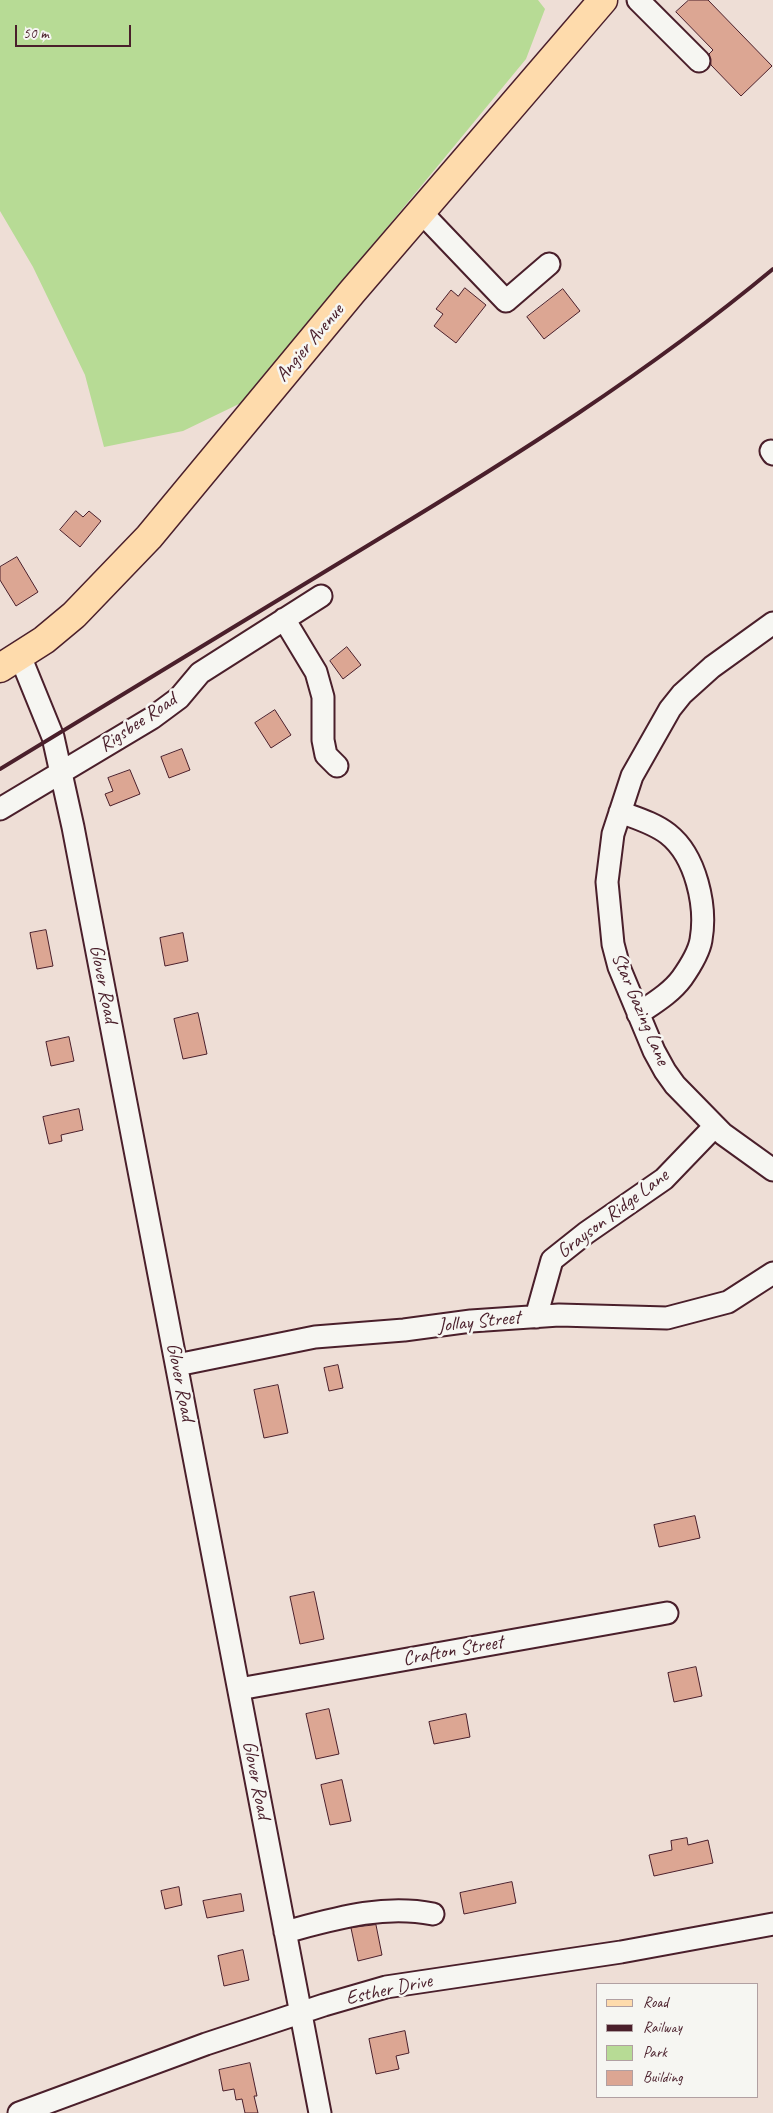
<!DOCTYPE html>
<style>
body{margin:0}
#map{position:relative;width:773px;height:2113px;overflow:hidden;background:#eeded6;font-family:Caveat,sans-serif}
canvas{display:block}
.legend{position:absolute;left:596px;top:1983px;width:162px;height:115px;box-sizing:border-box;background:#f6f6f2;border:1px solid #b1a0a2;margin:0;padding:6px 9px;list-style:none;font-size:15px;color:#4a1f2b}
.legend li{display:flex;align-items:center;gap:10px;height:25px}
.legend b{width:25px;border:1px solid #b1a0a2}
.scale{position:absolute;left:15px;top:25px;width:116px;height:22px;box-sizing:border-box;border:2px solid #4a1f2b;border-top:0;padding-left:6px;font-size:15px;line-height:18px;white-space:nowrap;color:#4a1f2b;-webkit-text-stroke:4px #f6f6f2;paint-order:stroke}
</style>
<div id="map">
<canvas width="773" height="2113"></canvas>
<ul class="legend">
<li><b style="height:6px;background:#fedbac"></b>Road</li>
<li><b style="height:6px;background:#4a1f2b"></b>Railway</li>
<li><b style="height:14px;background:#b7db95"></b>Park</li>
<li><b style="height:14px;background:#dca693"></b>Building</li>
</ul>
<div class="scale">50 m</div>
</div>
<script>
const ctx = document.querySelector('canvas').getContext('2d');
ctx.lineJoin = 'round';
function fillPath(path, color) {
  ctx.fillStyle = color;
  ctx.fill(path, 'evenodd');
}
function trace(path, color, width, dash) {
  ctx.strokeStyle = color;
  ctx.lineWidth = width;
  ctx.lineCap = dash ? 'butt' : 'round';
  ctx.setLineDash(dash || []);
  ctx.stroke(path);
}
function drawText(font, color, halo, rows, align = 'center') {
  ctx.font = font + ' Caveat,sans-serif';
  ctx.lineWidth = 5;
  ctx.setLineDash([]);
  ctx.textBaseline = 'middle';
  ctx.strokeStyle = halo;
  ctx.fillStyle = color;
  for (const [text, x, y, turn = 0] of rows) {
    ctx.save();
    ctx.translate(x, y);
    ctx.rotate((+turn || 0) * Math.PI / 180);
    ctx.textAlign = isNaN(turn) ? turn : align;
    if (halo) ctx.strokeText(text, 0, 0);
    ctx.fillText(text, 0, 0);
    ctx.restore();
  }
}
const green = new Path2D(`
 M0 0H538L545 9 526 59 243 402 183 431 104 447 85 375 33 267 0 211Z`);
const building = new Path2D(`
 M689 0H708L772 66 741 96 711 65 709 54 713 50 676 12Z
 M465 288 486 305 456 343 434 326 443 314 436 309 451 290 458 296Z
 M563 289 580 311 544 339 527 317Z
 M76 511 83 517 89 511 101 521 80 547 60 530Z
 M17 557 38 592 16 606 0 580V567Z
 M347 647 361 665 343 679 330 661Z
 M275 710 291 735 271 748 255 723Z
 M182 749 190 770 169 778 161 757Z
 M130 770 140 794 110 806 105 794 113 791 108 778Z
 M46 930 53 966 37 969 30 933Z
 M183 933 188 961 165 966 160 938Z
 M198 1013 207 1054 183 1059 174 1019Z
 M69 1037 74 1061 51 1066 46 1042Z
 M79 1109 83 1130 61 1135 62 1141 49 1144 43 1117Z
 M338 1365 343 1388 329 1391 324 1368Z
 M278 1385 288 1433 264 1438 254 1390Z
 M695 1516 700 1538 659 1547 654 1525Z
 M314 1592 324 1639 300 1644 290 1597Z
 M696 1667 702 1696 674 1702 668 1673Z
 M329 1709 339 1754 316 1759 306 1714Z
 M466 1714 470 1737 434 1744 429 1722Z
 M342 1780 351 1821 330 1825 321 1785Z
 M687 1838 688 1845 708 1840 713 1863 654 1876 649 1855 672 1850 671 1841Z
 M512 1882 516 1903 464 1914 460 1893Z
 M179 1887 182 1905 165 1909 161 1891Z
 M241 1894 244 1911 207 1918 203 1901Z
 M376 1925 382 1955 358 1961 351 1928Z
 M243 1950 249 1980 224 1986 218 1956Z
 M405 2031 409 2053 396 2056 399 2069 376 2074 369 2039Z
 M250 2063 257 2096H254L258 2113H245L242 2099 236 2100 234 2089 223 2091 219 2070Z`);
const minor = new Path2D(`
 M638 0 699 61
 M421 212 506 301 549 264
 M771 451 773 454
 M284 619 316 672 323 697V740L326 755 337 766
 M773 623 712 667 682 694 670 709 632 776 613 834 607 882 613 944 619 967 654 1051 665 1071 675 1085 723 1134 773 1170
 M20 656 53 737 73 827 320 2113
 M0 809 152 718 179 698 200 673 321 596
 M620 812C636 818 654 823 668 834 696 856 707 906 701 940 699 952 689 968 682 978 671 993 654 1003 638 1014
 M536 1317 552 1260 586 1233 664 1179 715 1126
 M177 1365 315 1337 404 1330 471 1321 559 1315 667 1318 728 1302 773 1273
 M239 1689 667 1613
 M285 1932C334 1919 382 1904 433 1914
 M19 2113 206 2044 324 2005 386 1987 621 1952 773 1924`);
const major = new Path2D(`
 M0 668 44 640 74 615 149 537 352 292 603 0`);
const rail = new Path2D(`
 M0 769C124 694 248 618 372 543 511 459 648 373 773 269`);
const streetNames = [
 ["Angier Avenue",310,343,-50],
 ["Rigsbee Road",138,723,-34],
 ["Glover Road",103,984,79],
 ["Star Gazing Lane",640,1009,67],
 ["Grayson Ridge Lane",613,1214,-37],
 ["Jollay Street",479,1322,-6],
 ["Glover Road",180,1382,79],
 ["Crafton Street",453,1651,-10],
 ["Glover Road",256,1780,79],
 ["Esther Drive",389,1990,-12]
];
fillPath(green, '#b7db95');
fillPath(building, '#dca693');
trace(building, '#4a1f2b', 1);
trace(minor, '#4a1f2b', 25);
trace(major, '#4a1f2b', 31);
trace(minor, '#f6f6f2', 21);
trace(major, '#fedbac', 28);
trace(rail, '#4a1f2b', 4);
drawText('20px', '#4a1f2b', '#f6f6f2', streetNames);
</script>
